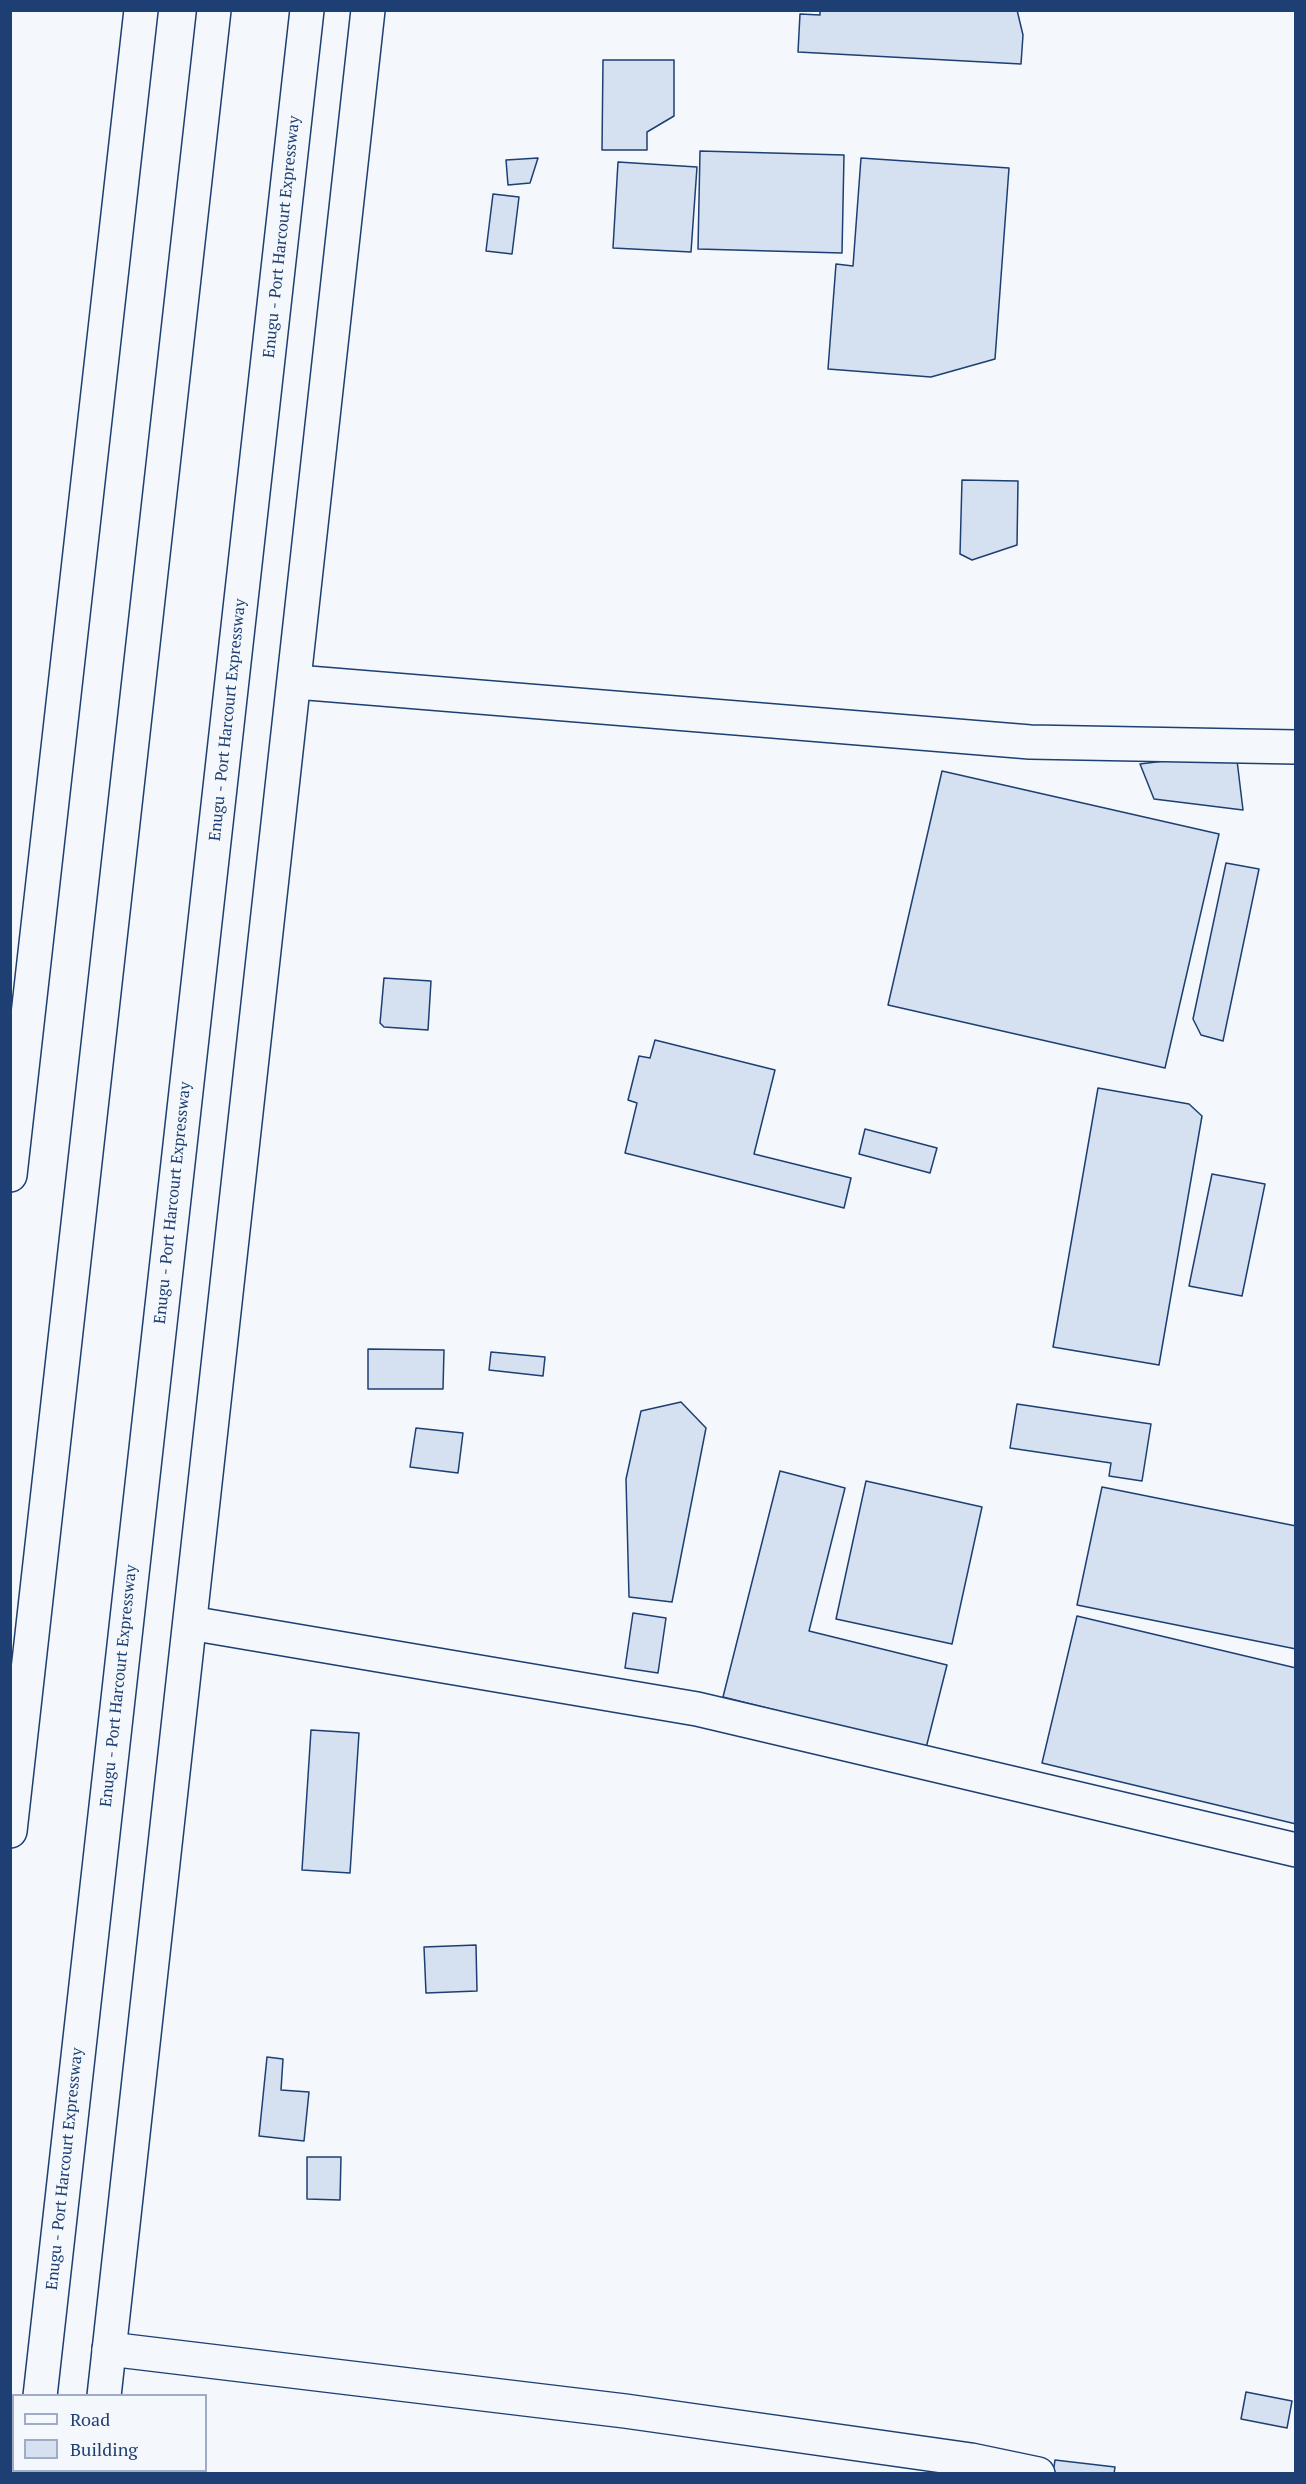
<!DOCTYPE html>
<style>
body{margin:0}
#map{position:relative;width:1306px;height:2484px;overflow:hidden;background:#f4f7fb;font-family:"PT Serif",serif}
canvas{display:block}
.frame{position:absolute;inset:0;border:12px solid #1d3f73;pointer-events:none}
.legend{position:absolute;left:12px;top:2394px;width:195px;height:78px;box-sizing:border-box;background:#f4f7fb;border:2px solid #9eadc5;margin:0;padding:8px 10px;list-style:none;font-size:18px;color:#1d3f73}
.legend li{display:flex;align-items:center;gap:12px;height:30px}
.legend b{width:30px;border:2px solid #9eadc5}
</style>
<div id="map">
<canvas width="1306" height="2484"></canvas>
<div class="frame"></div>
<ul class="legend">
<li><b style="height:8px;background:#f4f7fb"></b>Road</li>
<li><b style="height:16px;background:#d5e0f0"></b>Building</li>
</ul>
</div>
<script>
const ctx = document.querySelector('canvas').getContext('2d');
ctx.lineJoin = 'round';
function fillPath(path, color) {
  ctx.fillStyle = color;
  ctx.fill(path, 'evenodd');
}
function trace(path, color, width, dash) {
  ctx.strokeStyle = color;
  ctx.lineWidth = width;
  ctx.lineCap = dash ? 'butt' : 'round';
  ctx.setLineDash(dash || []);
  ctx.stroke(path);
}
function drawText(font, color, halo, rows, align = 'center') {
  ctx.font = font + ' "PT Serif",serif';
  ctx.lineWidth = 4.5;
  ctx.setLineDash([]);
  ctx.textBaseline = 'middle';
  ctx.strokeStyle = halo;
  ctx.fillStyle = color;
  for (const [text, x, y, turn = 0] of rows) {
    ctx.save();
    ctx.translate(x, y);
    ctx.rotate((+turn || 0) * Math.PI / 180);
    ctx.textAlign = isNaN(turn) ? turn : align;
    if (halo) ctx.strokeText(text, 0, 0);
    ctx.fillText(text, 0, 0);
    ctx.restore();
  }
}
const building = new Path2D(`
 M820 10H1017L1023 35 1021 64 798 52 800 14 820 15Z
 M603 60H674V116L647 132V150H602Z
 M700 151 844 155 842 253 698 249Z
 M538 158 530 183 508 185 506 160Z
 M861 158 1009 168 995 359 931 377 828 369 836 264 853 266Z
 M618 162 697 167 691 252 613 248Z
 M493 194 519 197 512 254 486 251Z
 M962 480 1018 481 1017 545 972 560 960 554Z
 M1236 752 1243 810 1154 799 1140 764Z
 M942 771 1219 834 1165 1068 888 1005Z
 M1226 863 1259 869 1223 1041 1201 1035 1193 1019Z
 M384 978 431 981 428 1030 384 1027 380 1023Z
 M655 1040 775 1070 754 1154 851 1178 844 1208 625 1153 637 1103 628 1100 639 1056 650 1058Z
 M1098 1088 1189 1104 1202 1116 1159 1365 1053 1347Z
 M865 1129 937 1148 930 1173 859 1154Z
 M1212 1174 1265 1184 1242 1296 1189 1286Z
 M368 1349 444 1350 443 1389H368Z
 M491 1352 545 1357 543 1376 489 1370Z
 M681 1402 706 1428 672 1602 629 1597 626 1479 641 1411Z
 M1017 1404 1151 1424 1142 1481 1109 1476 1111 1463 1010 1448Z
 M416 1428 463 1433 458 1473 410 1467Z
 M780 1471 845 1488 809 1631 947 1665 926 1748 723 1697Z
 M866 1481 982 1507 952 1644 836 1619Z
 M1102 1487 1296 1526V1649L1077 1605Z
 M633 1613 666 1618 658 1673 625 1668Z
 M1077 1616 1296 1668V1824L1042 1763Z
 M311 1730 359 1733 350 1873 302 1870Z
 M476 1945 477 1991 426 1993 424 1947Z
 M267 2057 283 2059 281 2090 309 2092 304 2141 259 2136Z
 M307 2157H341L340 2200 307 2199Z
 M1246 2392 1292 2401 1287 2428 1241 2419Z
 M1055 2460 1115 2467 1114 2474H1053Z`);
const minor = new Path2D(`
 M296 682 1030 742 1296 747
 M190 1623 697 1709 1296 1850
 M109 2349 625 2411 971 2460 1038 2474`);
const major = new Path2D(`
 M10 1175 141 10
 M104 2396 368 10
 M95 2474V2470`);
const highway = new Path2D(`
 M10 1831 214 10
 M40 2396 307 10
 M31 2474V2470`);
const fence = new Path2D(`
 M10 225V240`);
const streetNames = [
 ["Enugu - Port Harcourt Expressway",282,237,-84],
 ["Enugu - Port Harcourt Expressway",228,720,-84],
 ["Enugu - Port Harcourt Expressway",173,1203,-84],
 ["Enugu - Port Harcourt Expressway",119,1686,-84],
 ["Enugu - Port Harcourt Expressway",65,2169,-84]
];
fillPath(building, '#d5e0f0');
trace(building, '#1d3f73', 1.5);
trace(minor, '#1d3f73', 36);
trace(major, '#1d3f73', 36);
trace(highway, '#1d3f73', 36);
trace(minor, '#f4f7fb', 33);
trace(major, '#f4f7fb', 33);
trace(highway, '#f4f7fb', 33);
trace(fence, '#1d3f73', 1.5, [8, 3]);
drawText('16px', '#1d3f73', '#f4f7fb', streetNames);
</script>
